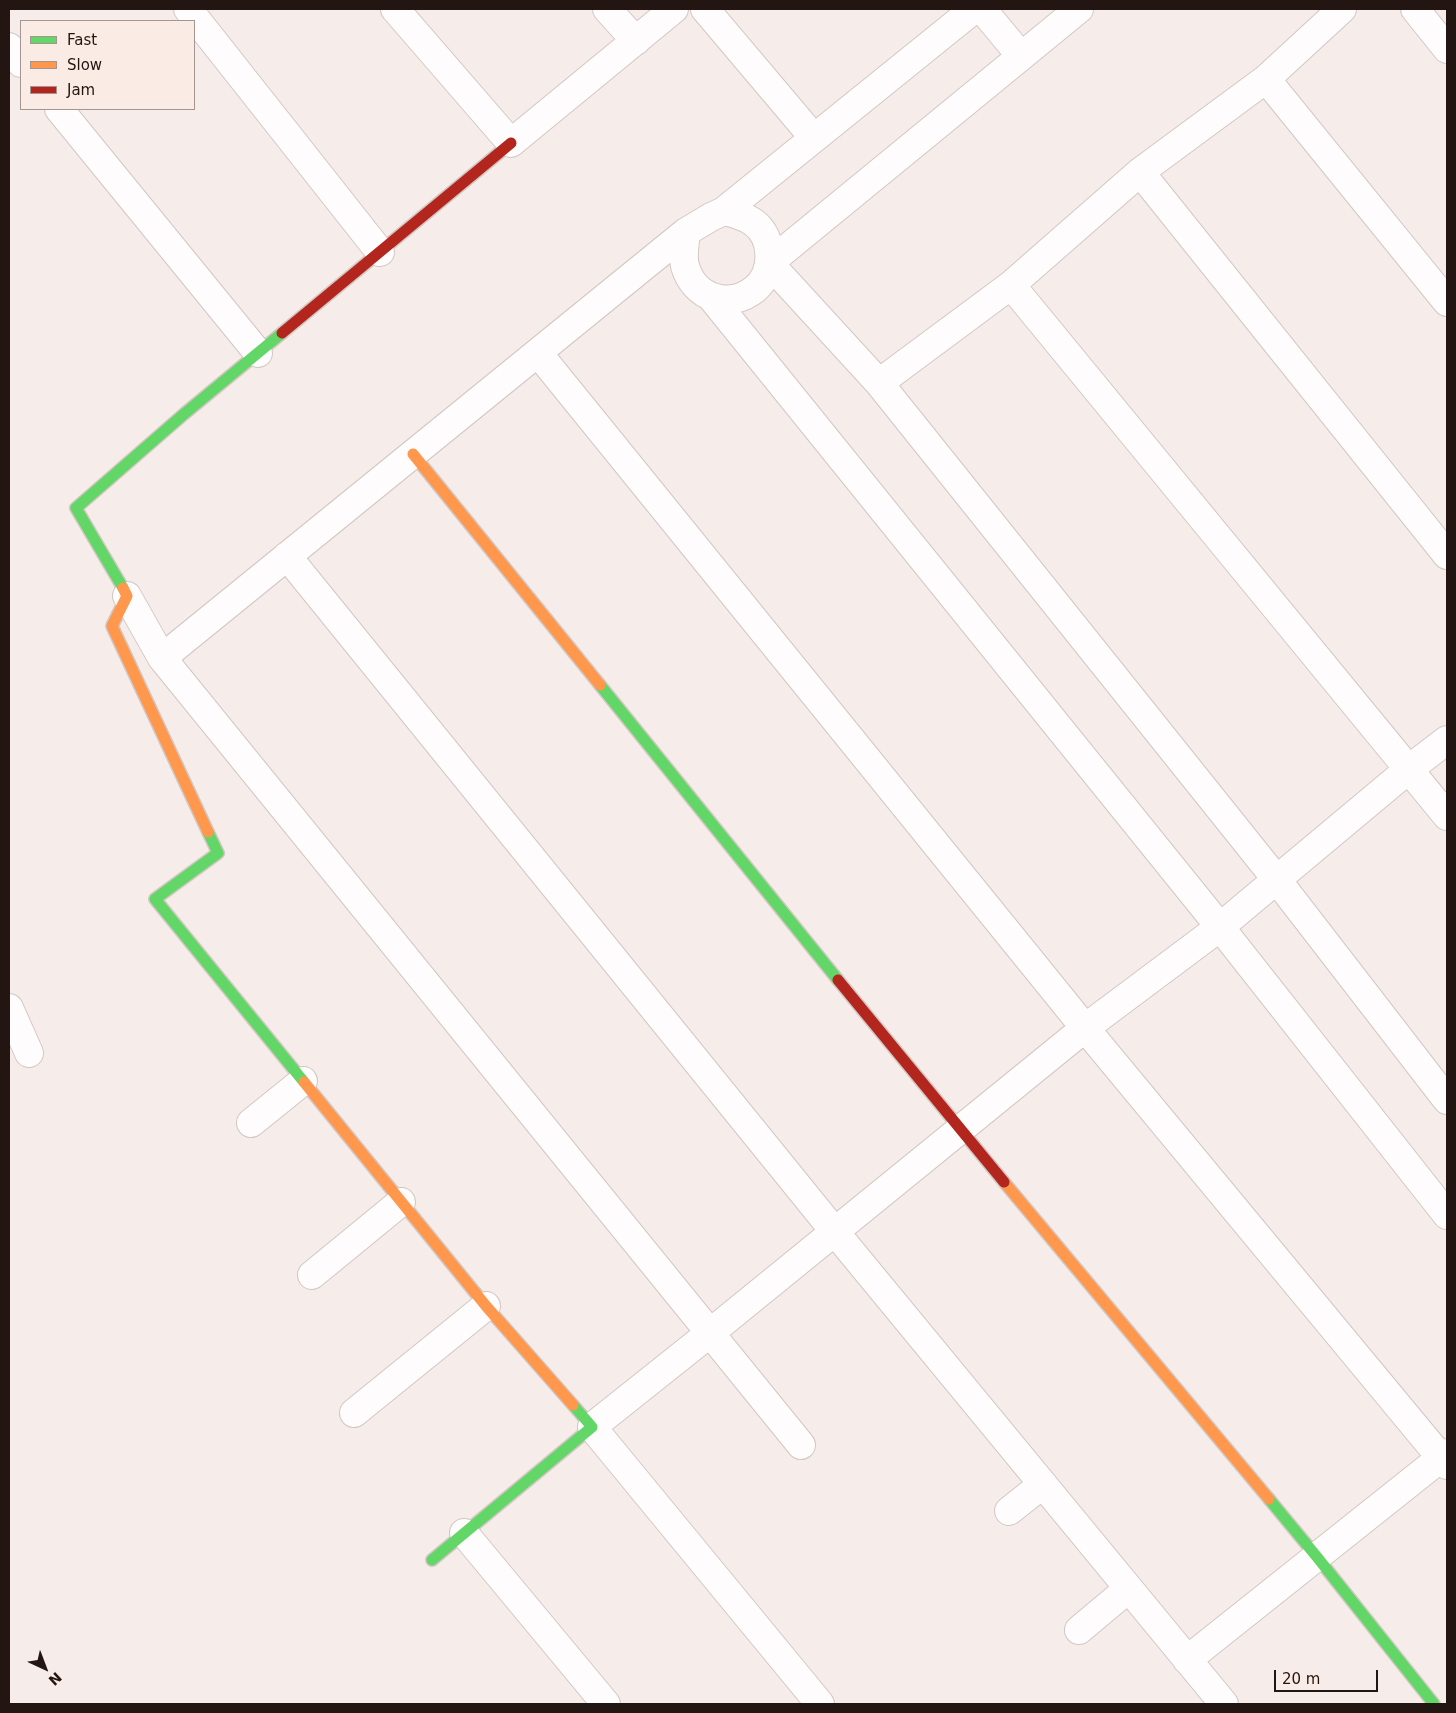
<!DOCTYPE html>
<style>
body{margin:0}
#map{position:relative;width:1456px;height:1713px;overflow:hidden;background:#f6edea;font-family:"DejaVu Sans",sans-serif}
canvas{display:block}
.frame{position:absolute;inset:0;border:10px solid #231511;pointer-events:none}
.legend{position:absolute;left:20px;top:20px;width:175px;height:90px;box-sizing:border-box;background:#fbebe5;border:1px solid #a59590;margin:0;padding:6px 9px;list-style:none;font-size:15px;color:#231511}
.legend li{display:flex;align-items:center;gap:10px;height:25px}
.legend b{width:25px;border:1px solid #a59590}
.north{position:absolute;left:20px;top:1643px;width:50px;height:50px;-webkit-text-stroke:4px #fbebe5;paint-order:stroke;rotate:137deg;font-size:14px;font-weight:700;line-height:20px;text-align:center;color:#231511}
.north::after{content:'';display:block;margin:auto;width:18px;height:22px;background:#231511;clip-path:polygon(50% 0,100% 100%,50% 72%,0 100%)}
.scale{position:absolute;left:1274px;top:1670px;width:104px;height:22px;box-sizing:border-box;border:2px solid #231511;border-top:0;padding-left:6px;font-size:15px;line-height:18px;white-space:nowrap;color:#231511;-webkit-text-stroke:4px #fbebe5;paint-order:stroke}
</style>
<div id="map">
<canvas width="1456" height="1713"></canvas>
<div class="frame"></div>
<ul class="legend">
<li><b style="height:6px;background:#63d668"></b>Fast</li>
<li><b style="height:6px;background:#ff974d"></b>Slow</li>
<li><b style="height:6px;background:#b3261e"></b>Jam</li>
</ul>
<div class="north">N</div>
<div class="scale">20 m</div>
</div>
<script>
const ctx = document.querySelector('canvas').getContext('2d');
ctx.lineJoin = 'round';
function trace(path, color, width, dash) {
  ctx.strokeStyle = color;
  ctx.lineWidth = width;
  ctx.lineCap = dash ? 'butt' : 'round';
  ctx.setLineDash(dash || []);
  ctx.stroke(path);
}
const street = new Path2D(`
 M188 9 380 252
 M395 9 511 143 674 9
 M607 9 636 41
 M705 9 814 138
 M982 9 1021 56
 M1079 9 769 263 879 383 1277 880 1447 1100
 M1415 9 1447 49
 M9 47 21 63
 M1266 79 1447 302
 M59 109 258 353
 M1140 172 1447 555
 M724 211 974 9
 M724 211C734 213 744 216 753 222 774 237 775 272 755 289 729 310 694 298 685 266 682 255 685 243 686 232L711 217Z
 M686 232 162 658 801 1445
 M1011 285 1447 816
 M712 298 1220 927 1447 1215
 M538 353 1085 1028 1447 1465
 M879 383 1011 285 1140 172 1266 79 1342 9
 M287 556 835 1232 1224 1704
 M127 596 162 658
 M9 1008 29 1053
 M251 1123 303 1081
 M312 1275 401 1202
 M354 1413 486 1306
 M1009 1511 1043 1484
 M464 1533 606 1704
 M1079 1630 1128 1589
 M1187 1660 1447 1453
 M820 1704 592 1427 710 1333 1085 1028 1220 927 1409 769 1447 740`);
const fast = new Path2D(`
 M123 588 76 508 184 414 282 333
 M600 685 838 980
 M208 832 218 853 155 899 304 1082
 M1269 1499 1317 1557 1434 1704
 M432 1560 592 1427 573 1405`);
const slow = new Path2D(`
 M413 454 600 685
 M123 588 127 596 112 626 208 832
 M304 1082 486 1306 573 1405
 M1004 1182 1269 1499`);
const jam = new Path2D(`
 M282 333 511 143
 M838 980 1004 1182`);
trace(street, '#d2c7c3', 30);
trace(fast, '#d2c7c3', 14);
trace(slow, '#d2c7c3', 14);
trace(jam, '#d2c7c3', 14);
trace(street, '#fefcfc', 28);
trace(fast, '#63d668', 11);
trace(slow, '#ff974d', 11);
trace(jam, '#b3261e', 11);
</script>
